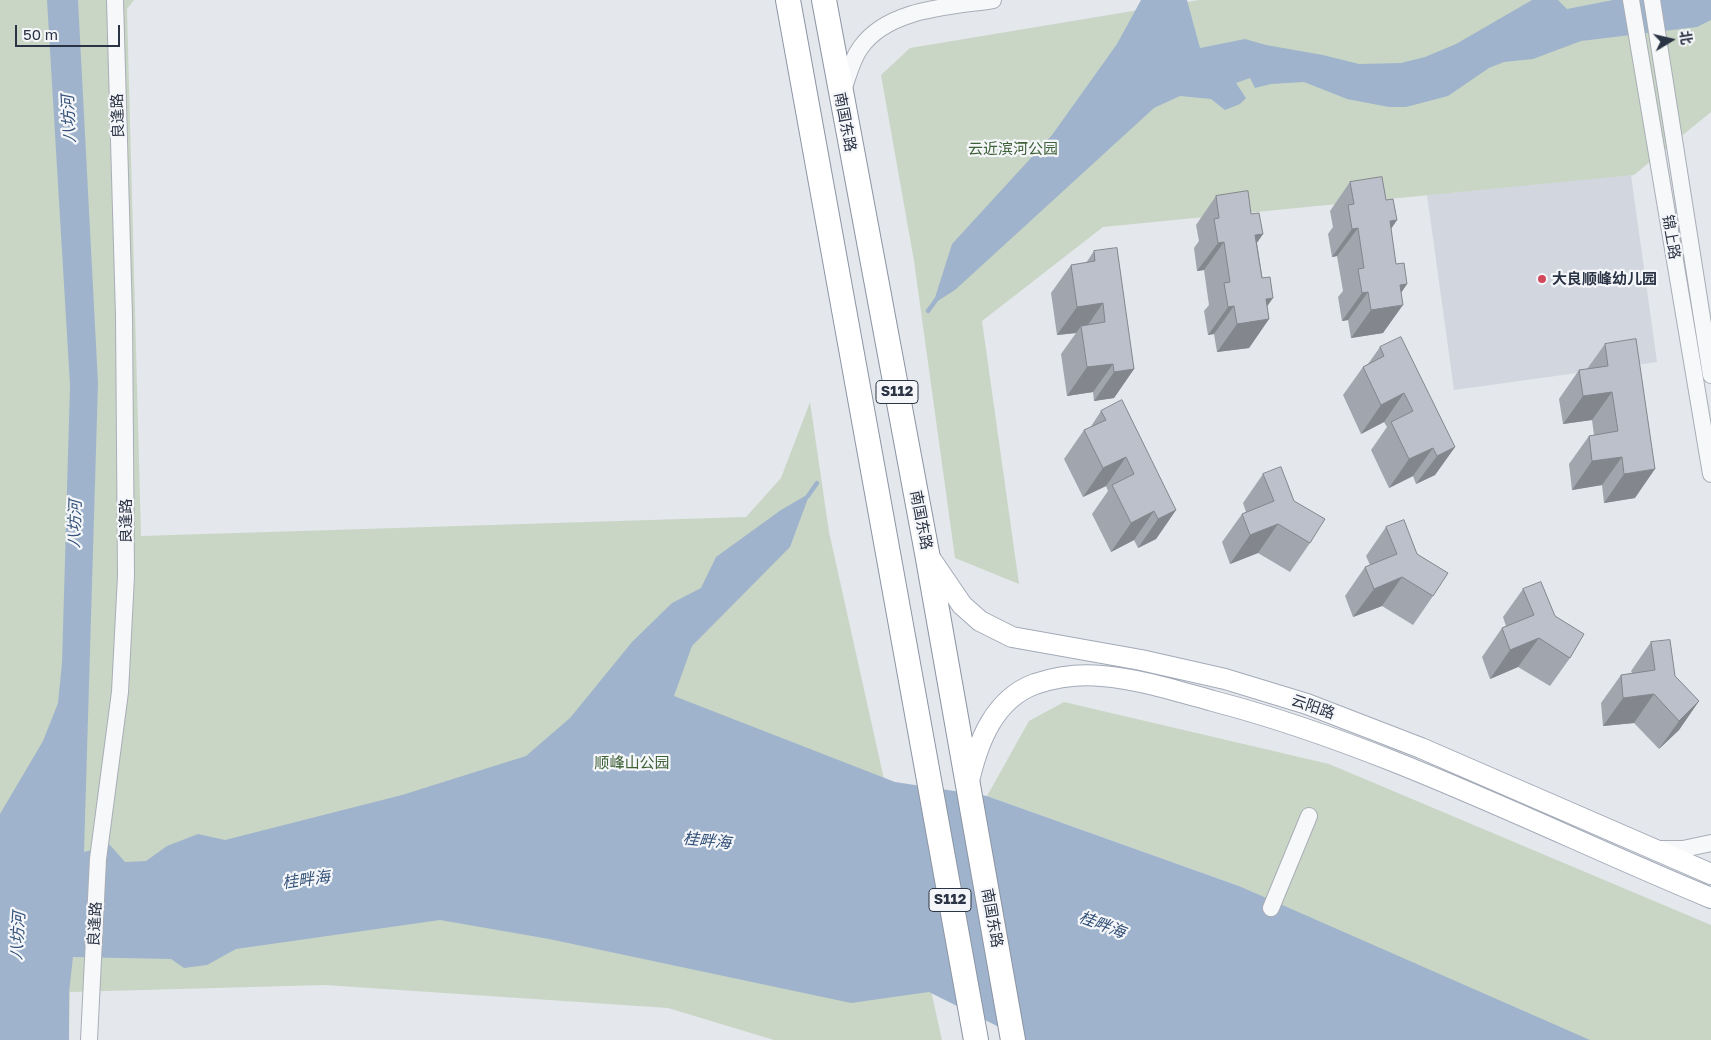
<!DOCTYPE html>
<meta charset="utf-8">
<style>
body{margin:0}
#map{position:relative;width:1711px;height:1040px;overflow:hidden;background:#e4e7ec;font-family:"Golos Text","Noto Sans SC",sans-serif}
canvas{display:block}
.north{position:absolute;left:1646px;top:15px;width:50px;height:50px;-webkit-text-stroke:4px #f4f6f9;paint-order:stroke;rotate:81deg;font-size:14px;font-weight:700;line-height:20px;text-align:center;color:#2b3445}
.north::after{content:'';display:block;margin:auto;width:18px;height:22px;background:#2b3445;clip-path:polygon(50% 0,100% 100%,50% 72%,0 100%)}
.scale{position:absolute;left:15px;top:25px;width:105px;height:22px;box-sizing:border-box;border:2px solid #2b3445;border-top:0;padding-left:6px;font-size:15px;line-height:18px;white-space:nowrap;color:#2b3445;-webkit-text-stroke:4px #f4f6f9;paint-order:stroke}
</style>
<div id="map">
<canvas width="1711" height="1040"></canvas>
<div class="north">北</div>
<div class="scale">50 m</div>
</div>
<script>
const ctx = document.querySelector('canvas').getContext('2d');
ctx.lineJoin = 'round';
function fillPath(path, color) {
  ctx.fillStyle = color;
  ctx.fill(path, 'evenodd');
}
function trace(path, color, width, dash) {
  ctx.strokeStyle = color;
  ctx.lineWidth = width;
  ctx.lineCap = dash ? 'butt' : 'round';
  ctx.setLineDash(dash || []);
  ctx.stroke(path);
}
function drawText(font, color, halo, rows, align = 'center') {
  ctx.font = font + ' "Golos Text","Noto Sans SC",sans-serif';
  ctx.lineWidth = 4.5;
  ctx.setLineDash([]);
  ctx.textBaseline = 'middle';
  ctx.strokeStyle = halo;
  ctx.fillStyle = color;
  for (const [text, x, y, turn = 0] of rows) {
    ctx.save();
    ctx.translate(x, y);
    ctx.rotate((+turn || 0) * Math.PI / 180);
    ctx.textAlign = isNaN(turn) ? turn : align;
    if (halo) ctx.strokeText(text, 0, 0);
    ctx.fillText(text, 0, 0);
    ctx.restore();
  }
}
const built = new Path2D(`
 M1631 175 1657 362 1454 390 1427 195Z`);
const green = new Path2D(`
 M0 0H134L127 9 141 536 746 517 781 478 810 402 829 532 942 1040H774L668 1008 325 985 70 992 69 1040H0Z
 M1199 0H1711V112L1634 175 1103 227 982 321 1019 584 955 558 914 261 881 75 910 48Z
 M1064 702 1329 764 1711 925V1040H1571L1239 886 987 796 1029 721Z`);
const water = new Path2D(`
 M47 0H78L98 383 84 852 110 845 125 862 146 861 167 846 198 834 225 840 402 795 526 756 570 718 632 642 672 603 701 588 716 557 781 510 810 493 790 547 692 646 674 696 895 782 987 796 1239 886 1590 1040H1025L929 992 851 1003 549 939 440 920 236 949 207 965 184 968 171 959 73 957 69 993V1040H0V814L43 741 58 703 62 663 70 385Z
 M1141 0H1187L1200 48 1245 39 1266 45 1323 55 1359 64 1401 63 1425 57 1456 44 1532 0H1558L1567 9 1613 0H1711V20L1697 27 1581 41 1533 59 1504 62 1489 68 1448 96 1406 107H1389L1347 99 1304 82 1271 84 1255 88 1250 78 1236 83 1246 98 1240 104 1225 110 1211 99 1180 96 1154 108 955 290 933 304 952 244 1052 135 1117 44Z`);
const stream = new Path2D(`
 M928 311 936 300
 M808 496 817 483`);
const minor = new Path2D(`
 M1631 0 1711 474
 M1652 0 1711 375
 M842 93C848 78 851 60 861 47 889 8 950 7 993 0
 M1657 849H1683L1711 843
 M1271 908 1309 816
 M89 1040 98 859 120 692 126 576 124 316 115 0`);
const major = new Path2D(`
 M930 558 962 605 980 621 1012 637 1141 660 1225 679 1307 704 1421 748 1711 874
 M969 781C978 742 994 699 1035 684 1056 677 1080 674 1102 676 1139 679 1177 691 1213 701 1383 745 1549 831 1711 898`);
const highway = new Path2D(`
 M788 0 976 1040
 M824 0 927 553 1013 1040`);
const wall = new Path2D(`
 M1350 182 1386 200 1397 220 1391 229 1396 264 1407 284 1401 293 1383 333 1351 338 1348 320 1342 321 1338 297 1343 291 1337 256 1332 257 1328 234 1333 227 1330 211Z
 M1216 196 1251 214 1263 234 1257 243 1269 319 1249 348 1217 352 1214 334 1208 335 1204 311 1209 305 1204 270 1197 271 1194 248 1199 241 1196 225Z
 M1094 251 1134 369 1114 398 1094 401 1093 392 1067 396 1061 354 1076 333 1057 335 1051 293 1071 265 1086 263Z
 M1605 344 1635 498 1604 503 1602 485 1572 490 1569 464 1589 436 1594 435 1592 420 1563 424 1559 399 1579 370 1587 369Z
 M1380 347 1455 447 1435 475 1416 484 1413 476 1389 488 1371 450 1387 427 1384 422 1361 434 1343 395 1363 367 1368 364Z
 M1101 411 1176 510 1156 539 1138 548 1134 540 1111 552 1092 514 1108 491 1106 486 1083 497 1064 459 1084 430 1090 428Z
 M1263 474 1310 543 1290 572 1258 553 1230 564 1222 542 1242 514 1246 512 1243 503Z
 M1386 527 1433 596 1413 625 1382 606 1353 617 1345 596 1365 567 1370 565 1366 556Z
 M1523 589 1570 658 1550 686 1518 667 1490 679 1482 657 1502 628 1506 626 1503 617Z
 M1651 642 1675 676 1699 701 1679 730 1659 749 1634 723 1603 726 1601 703 1621 675 1632 673 1631 671Z`);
const shadedWall = new Path2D(`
 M1397 220 1377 249 1390 221Z
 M1358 228 1337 256 1332 257 1352 229Z
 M1263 234 1242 263 1255 235Z
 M1224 242 1204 270 1197 271 1218 243Z
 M1407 284 1391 307 1403 305 1383 333 1351 338 1371 310 1400 285Z
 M1368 292 1348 320 1342 321 1362 293Z
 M1273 298 1257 321 1269 319 1249 348 1217 352 1237 324 1266 299Z
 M1103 303 1083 332 1081 326 1076 333 1057 335 1077 307Z
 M1234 306 1214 334 1208 335 1228 307Z
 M1113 364 1093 392 1067 396 1087 367Z
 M1134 369 1114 398 1094 401 1114 372Z
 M1612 392 1592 420 1563 424 1583 396Z
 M1404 393 1384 422 1361 434 1381 405Z
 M1455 447 1435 475 1416 484 1437 456Z
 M1433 448 1413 476 1389 488 1409 459Z
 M1126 457 1106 486 1083 497 1103 468Z
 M1622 457 1602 485 1572 490 1592 461Z
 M1655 469 1635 498 1604 503 1624 474Z
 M1176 510 1156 539 1138 548 1158 519Z
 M1154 511 1134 540 1111 552 1131 523Z
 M1278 524 1258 553 1230 564 1250 535Z
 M1402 577 1382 606 1353 617 1374 589Z
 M1539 638 1518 667 1490 679 1510 650Z
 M1654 694 1634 723 1603 726 1623 698Z
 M1699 701 1679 730 1659 749 1679 721Z`);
const building = new Path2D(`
 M1382 177 1386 200 1393 199 1397 220 1390 221 1396 264 1404 263 1407 284 1400 285 1403 305 1371 310 1368 292 1362 293 1358 269 1364 268 1358 228 1352 229 1348 205 1354 204 1350 182Z
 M1248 191 1251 214 1259 213 1263 234 1255 235 1262 278 1270 277 1273 298 1266 299 1269 319 1237 324 1234 306 1228 307 1224 283 1230 282 1224 242 1218 243 1214 219 1219 218 1216 196Z
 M1117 248 1134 369 1114 372 1113 364 1087 367 1081 326 1105 322 1103 303 1077 307 1071 265 1095 261 1094 251Z
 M1401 337 1455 447 1437 456 1433 448 1409 459 1391 422 1413 411 1404 393 1381 405 1363 367 1384 356 1380 347Z
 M1636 339 1655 469 1624 474 1622 457 1592 461 1589 436 1618 431 1612 392 1583 396 1579 370 1608 366 1605 344Z
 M1122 400 1176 510 1158 519 1154 511 1131 523 1112 485 1134 474 1126 457 1103 468 1084 430 1106 420 1101 411Z
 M1281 467 1294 501 1325 519 1310 543 1278 524 1250 535 1242 514 1274 501 1263 474Z
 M1404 520 1417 554 1448 573 1433 596 1402 577 1374 589 1365 567 1397 554 1386 527Z
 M1541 582 1555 616 1584 634 1570 658 1539 638 1510 650 1502 628 1534 615 1523 589Z
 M1670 640 1675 676 1699 701 1679 721 1654 694 1623 698 1621 675 1655 670 1651 642Z`);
const markers = [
 [1542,279,5,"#d1495b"]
];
const shields = [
 [897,392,42],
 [950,900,42]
];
const shieldNames = [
 ["S112",897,392],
 ["S112",950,900]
];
const streetNames = [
 ["良逢路",118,116,-92],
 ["南国东路",845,122,79],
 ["锦上路",1671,237,80],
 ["南国东路",921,520,79],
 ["良逢路",126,521,-90],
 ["云阳路",1313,707,19],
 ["南国东路",992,918,80],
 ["良逢路",95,924,-87]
];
const parkNames = [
 ["云近滨河公园",1013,149],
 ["顺峰山公园",632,763]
];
const poiNames = [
 ["大良顺峰幼儿园",1552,279]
];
const waterNames = [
 ["八坊河",69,119,-93],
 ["八坊河",75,524,-88],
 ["桂畔海",707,841,6],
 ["桂畔海",306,880,-8],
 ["桂畔海",1102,925,21],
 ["八坊河",18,936,-86]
];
fillPath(built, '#d2d6de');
fillPath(green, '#c9d6c5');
fillPath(water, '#9fb4cc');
trace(stream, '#9fb4cc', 4.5);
trace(minor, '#a9aeb7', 18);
trace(major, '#a3abb8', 22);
trace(highway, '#8b94a3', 26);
trace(minor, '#f7f8fa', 16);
trace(major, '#fff', 20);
trace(highway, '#fff', 24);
fillPath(wall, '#a1a5ae');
fillPath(shadedWall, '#83868d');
fillPath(building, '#bbc0ca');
trace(building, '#83868d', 1);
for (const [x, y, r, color] of markers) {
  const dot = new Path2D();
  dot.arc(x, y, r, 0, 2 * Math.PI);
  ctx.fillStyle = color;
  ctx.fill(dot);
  trace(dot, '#f4f6f9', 2);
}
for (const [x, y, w] of shields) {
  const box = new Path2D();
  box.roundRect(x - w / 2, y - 11.5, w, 23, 4);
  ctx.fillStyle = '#f4f6f9';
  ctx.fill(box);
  trace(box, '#2b3445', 1);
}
drawText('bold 14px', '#2b3445', null, shieldNames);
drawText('15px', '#2b3445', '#f4f6f9', streetNames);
drawText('15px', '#3f6138', '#f4f6f9', parkNames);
drawText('bold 15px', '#2b3445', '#f4f6f9', poiNames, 'left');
drawText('italic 16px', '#34527a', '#f4f6f9', waterNames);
</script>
